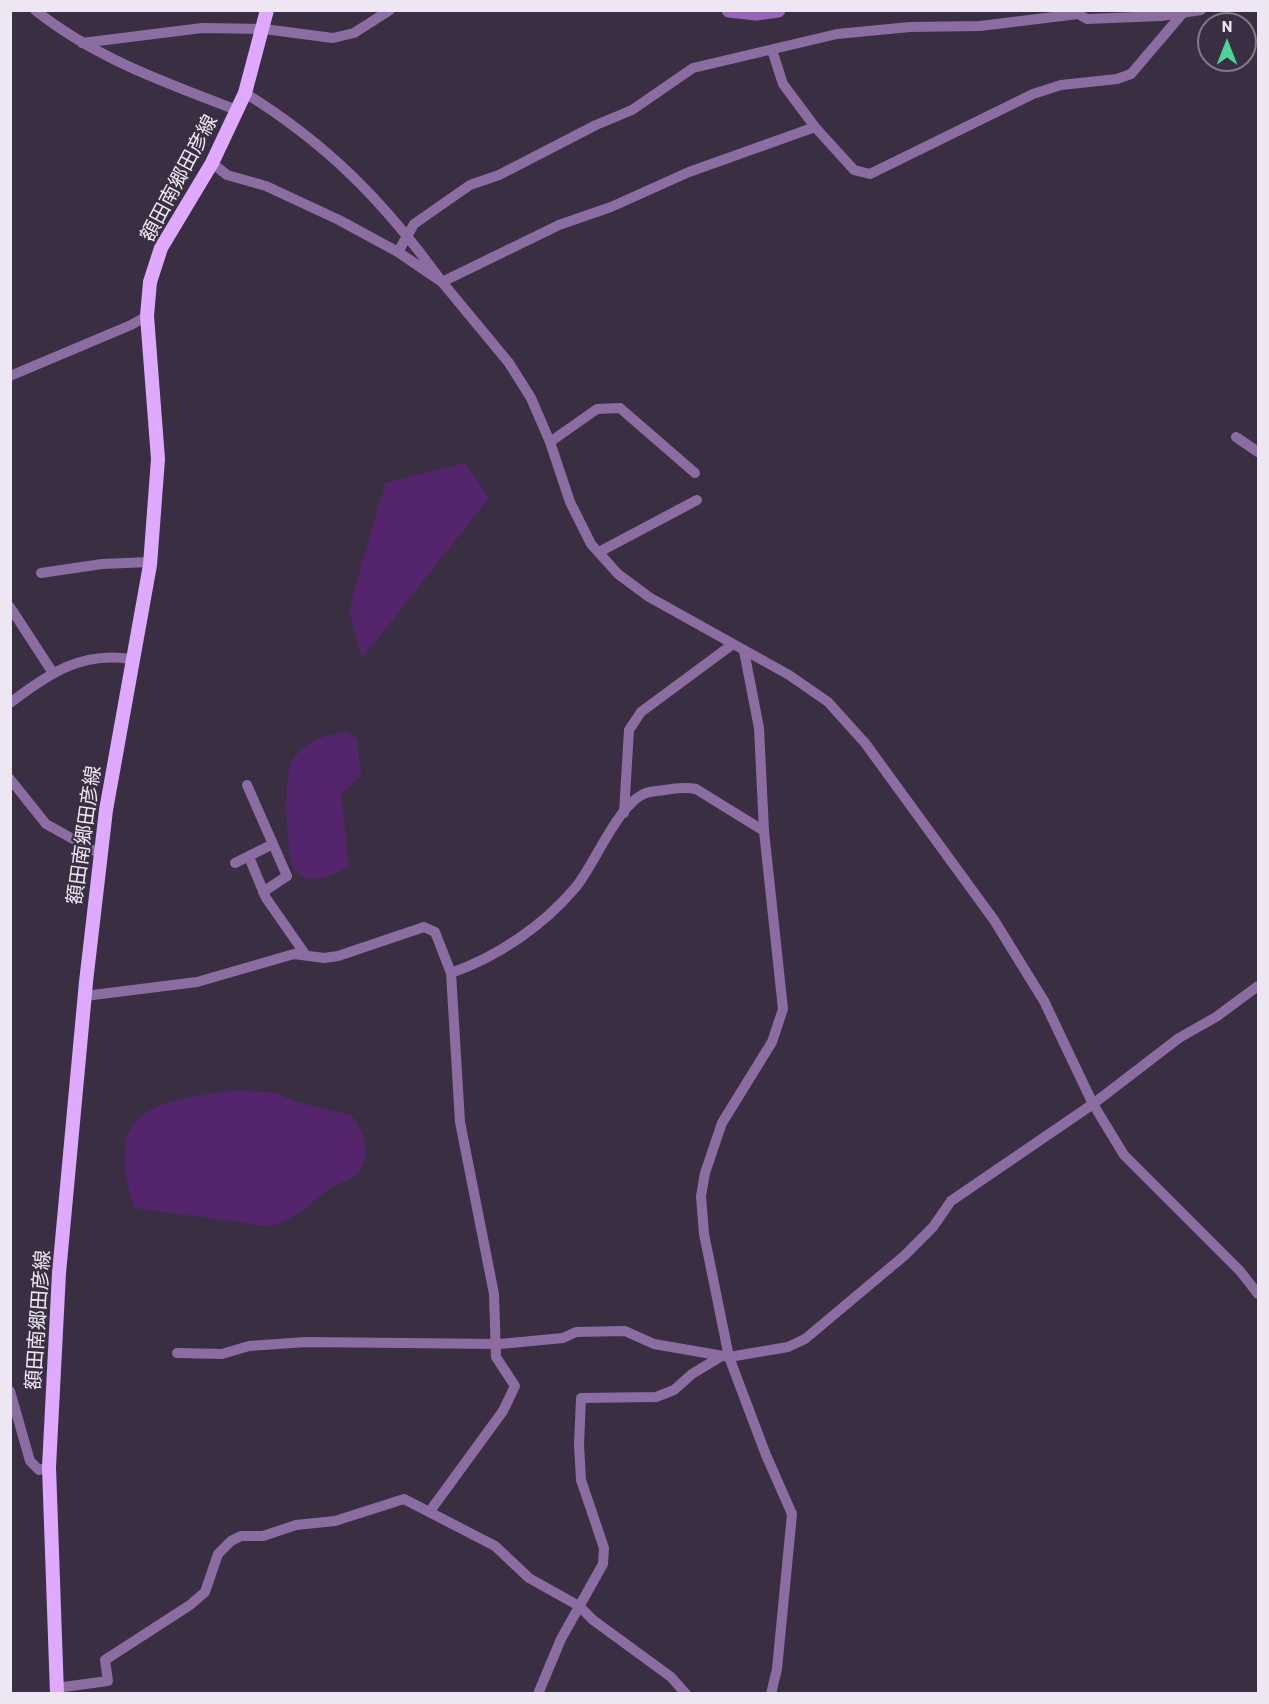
<!DOCTYPE html>
<meta charset="utf-8">
<style>
body{margin:0}
#map{position:relative;width:1269px;height:1704px;overflow:hidden;background:#3a2f42;font-family:Barlow,sans-serif}
canvas{display:block}
.frame{position:absolute;inset:0;border:12px solid #eee7f3;pointer-events:none}
.north{position:absolute;left:1197px;top:12px;width:60px;height:60px;box-sizing:border-box;background:#3a2f42;border:2px solid #827989;border-radius:50%;rotate:0deg;font-size:16px;font-weight:700;line-height:24px;text-align:center;color:#eee7f3}
.north::after{content:'';display:block;margin:auto;width:21px;height:27px;background:#4dd39a;clip-path:polygon(50% 0,100% 100%,50% 72%,0 100%)}
</style>
<div id="map">
<canvas width="1269" height="1704"></canvas>
<div class="frame"></div>
<div class="north">N</div>
</div>
<script>
const ctx = document.querySelector('canvas').getContext('2d');
ctx.lineJoin = 'round';
function fillPath(path, color) {
  ctx.fillStyle = color;
  ctx.fill(path, 'evenodd');
}
function trace(path, color, width, dash) {
  ctx.strokeStyle = color;
  ctx.lineWidth = width;
  ctx.lineCap = dash ? 'butt' : 'round';
  ctx.setLineDash(dash || []);
  ctx.stroke(path);
}
function drawText(font, color, halo, rows, align = 'center') {
  ctx.font = font + ' Barlow,"Noto Sans JP",sans-serif';
  ctx.lineWidth = 4.5;
  ctx.setLineDash([]);
  ctx.textBaseline = 'middle';
  ctx.strokeStyle = halo;
  ctx.fillStyle = color;
  for (const [text, x, y, turn = 0] of rows) {
    ctx.save();
    ctx.translate(x, y);
    ctx.rotate((+turn || 0) * Math.PI / 180);
    ctx.textAlign = isNaN(turn) ? turn : align;
    if (halo) ctx.strokeText(text, 0, 0);
    ctx.fillText(text, 0, 0);
    ctx.restore();
  }
}
const green = new Path2D(`
 M465 463 489 498 362 658 349 610 385 483Z
 M346 732 357 738 361 775 341 794 349 867C337 872 319 883 306 878 300 876 295 872 293 866 286 847 283 778 292 761 303 742 327 734 346 732Z
 M237 1090 276 1093 296 1102 351 1115C365 1131 374 1163 353 1177 346 1182 336 1183 329 1189 309 1204 293 1223 267 1226 255 1226 241 1222 230 1221 198 1217 166 1212 134 1208 103 1107 151 1103 237 1090Z`);
const river = new Path2D(`
 M729 10 756 13 778 10`);
const minor = new Path2D(`
 M35 10C95 58 166 83 237 110
 M82 43 202 28 264 29 333 38 354 33 390 10
 M772 50 783 84 815 127 854 170 870 174 1033 94 1061 85 1117 79 1131 74 1182 14
 M245 93C329 145 385 203 442 282L559 225 611 207 689 172 815 127
 M212 163 227 175 266 186 339 220 398 252 442 282 509 363 531 398 550 442 570 502 591 544 618 574 649 597 789 675 828 702 865 743 994 920 1044 1001 1093 1104 1124 1155 1240 1271 1258 1294
 M398 252 414 224 470 185 499 175 596 125 632 110 693 68 837 34 910 27 980 26 1078 14 1087 19 1161 16 1201 10
 M10 376 131 325 147 316
 M1236 437 1258 452
 M550 442 597 409 620 408 695 473
 M599 552 697 500
 M41 573 102 564 150 562
 M10 607 53 673
 M744 651 759 728 764 831 783 1009 772 1042 722 1123 705 1173 701 1196 704 1234 729 1357 766 1455 792 1514 777 1669 771 1694
 M10 703C48 674 81 651 131 659
 M10 779 46 824 100 854
 M247 785 287 876 263 892
 M624 813 629 730 641 712 733 644
 M249 857 266 898 305 954
 M235 863 273 844
 M451 973C497 957 543 926 575 888 594 866 618 803 646 793 652 791 659 791 665 790 676 788 685 787 696 789L764 831
 M85 996 197 982 294 954 324 958 338 956 424 927 435 932 451 973 460 1122 494 1294 496 1357 515 1386 503 1411 430 1511
 M177 1353 222 1354 249 1346 306 1342 500 1344 563 1338 576 1332 625 1331 654 1344 729 1357 788 1347 805 1339 904 1256 933 1227 951 1201 1093 1104 1179 1038 1216 1017 1258 986
 M10 1391 30 1461 39 1470 49 1467
 M56 1688 108 1681 105 1660 190 1605 205 1592 218 1554 231 1541 241 1536H263L296 1525 335 1521 404 1499 495 1546 529 1578 579 1606 593 1620 671 1677 686 1694
 M538 1694 561 1639 603 1564 604 1548 581 1480 579 1445 581 1398 656 1397 674 1390 692 1374 720 1357`);
const major = new Path2D(`
 M57 1694 49 1467 59 1273 86 982 106 810 150 565 158 459 147 316 150 282 161 248 212 163 245 93 267 10`);
const streetNames = [
 ["額田南郷田彦線",179,178,-62],
 ["額田南郷田彦線",84,835,-82],
 ["額田南郷田彦線",38,1320,-86]
];
fillPath(green, '#54256d');
trace(river, '#9765b5', 15);
trace(minor, '#8c6da1', 10);
trace(major, '#dea9ff', 14);
drawText('20px', '#eee7f3', '#3a2f42', streetNames);
</script>
